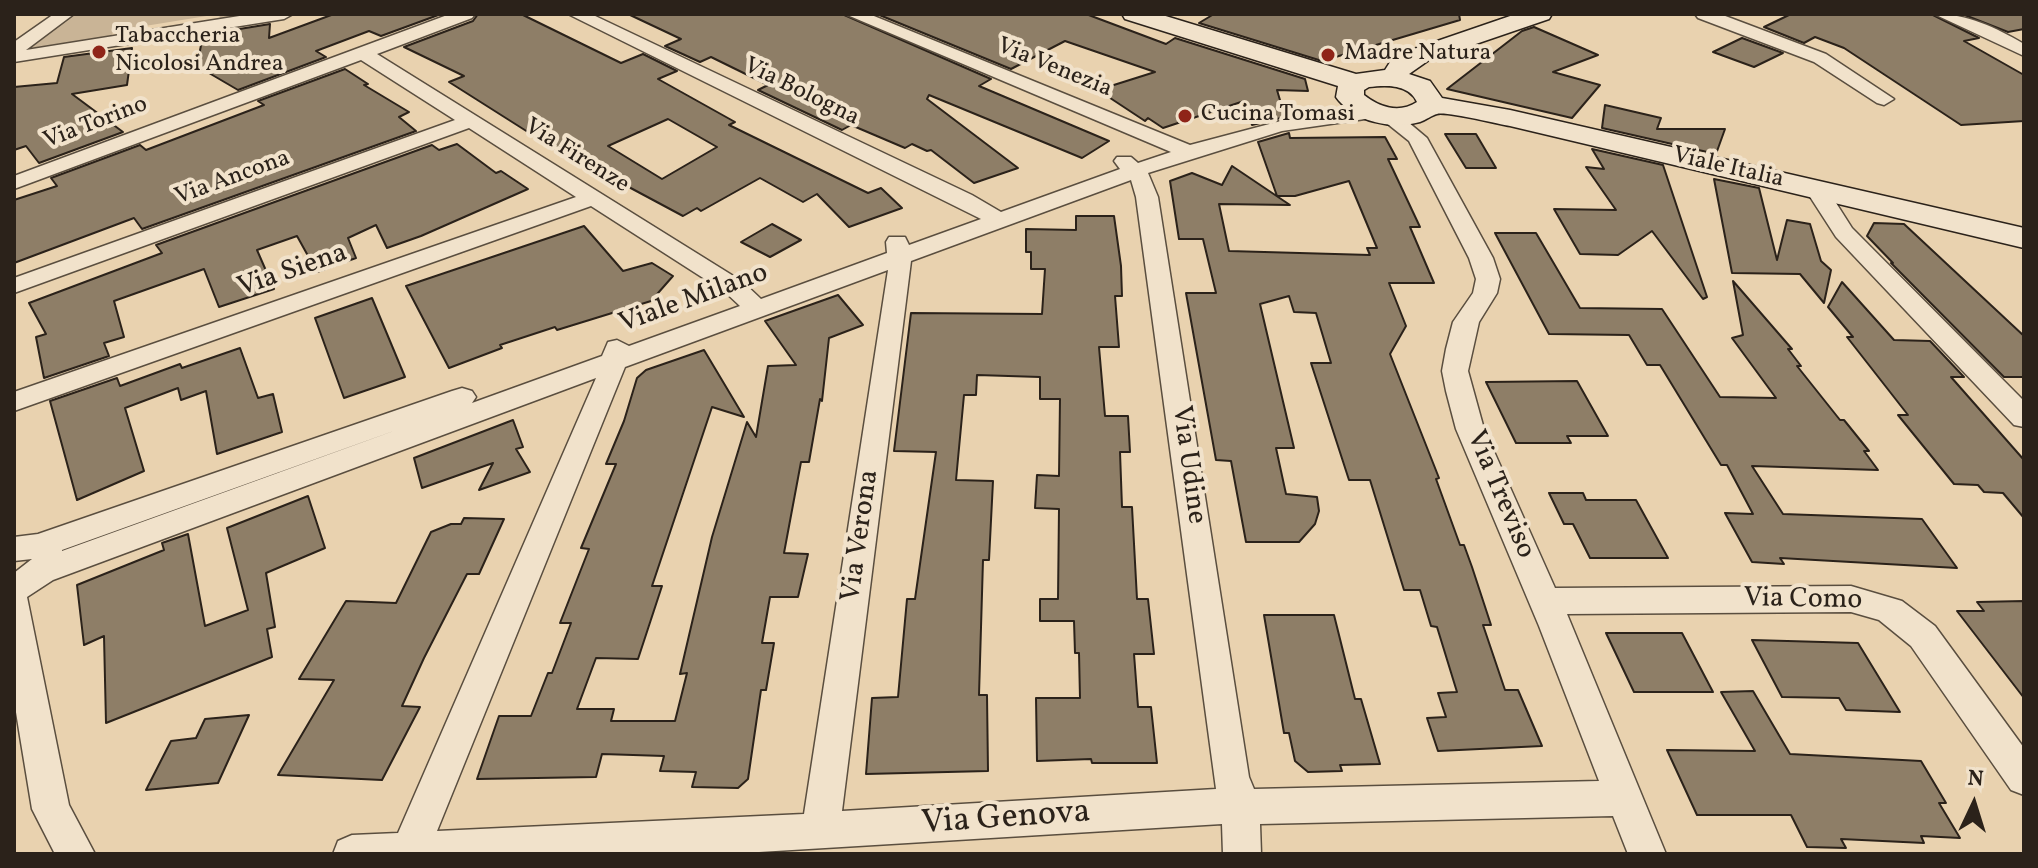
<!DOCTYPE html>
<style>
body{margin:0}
#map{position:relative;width:2038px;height:868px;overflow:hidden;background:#e9d2af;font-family:Vollkorn,serif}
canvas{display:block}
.frame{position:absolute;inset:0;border:16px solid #2b221a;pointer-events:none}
.north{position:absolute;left:1934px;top:764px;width:80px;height:80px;-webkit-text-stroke:6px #f1e2cb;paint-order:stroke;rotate:4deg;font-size:22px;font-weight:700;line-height:32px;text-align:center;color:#2b221a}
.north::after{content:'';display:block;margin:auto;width:28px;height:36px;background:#2b221a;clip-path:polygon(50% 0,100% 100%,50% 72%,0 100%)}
</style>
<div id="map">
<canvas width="2038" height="868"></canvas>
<div class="frame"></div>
<div class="north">N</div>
</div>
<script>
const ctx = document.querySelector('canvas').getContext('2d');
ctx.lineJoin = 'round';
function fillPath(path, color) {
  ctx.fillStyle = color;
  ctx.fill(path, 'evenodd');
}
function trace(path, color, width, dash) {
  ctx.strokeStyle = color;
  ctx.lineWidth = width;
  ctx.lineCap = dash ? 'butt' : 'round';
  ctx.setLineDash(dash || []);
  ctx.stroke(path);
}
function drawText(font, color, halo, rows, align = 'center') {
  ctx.font = font + ' Vollkorn,serif';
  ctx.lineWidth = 8;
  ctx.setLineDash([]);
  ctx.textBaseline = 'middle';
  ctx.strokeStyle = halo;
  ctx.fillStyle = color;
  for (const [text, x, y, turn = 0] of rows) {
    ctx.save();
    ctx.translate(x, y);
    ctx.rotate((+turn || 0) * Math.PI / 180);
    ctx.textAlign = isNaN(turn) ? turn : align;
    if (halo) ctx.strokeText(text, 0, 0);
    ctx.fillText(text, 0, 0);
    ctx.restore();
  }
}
const green = new Path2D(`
 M77 14H228L229 15 247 14 220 19 219 14 114 31 111 36 31 48Z`);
const building = new Path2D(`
 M334 14H441L381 36 369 31 316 51 326 57 238 90 197 66 203 35 270 24 269 38Z
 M478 14H521L621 63 643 54 677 71 658 79 735 122 729 125 868 193 881 188 902 208 849 227 817 194 803 202 760 178 701 211 697 208 683 216 597 170 591 172 449 82 464 76 404 47 473 21ZM668 119 717 147 662 179 608 146Z
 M628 14H842L991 79 979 86 1109 141 1082 158 929 95 927 99 1018 168 974 183 931 150 927 151 912 144 905 148 851 125 842 130 758 90 768 85 711 57 700 62 665 46 681 39Z
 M877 14H1086L1166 44 1175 38 1305 79 1308 91 1277 90 1285 117 1252 125 1244 101 1163 128 1148 118 1145 121 1098 90 1155 72 1065 41 1011 69Z
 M1214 14H1459L1460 20 1322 61 1199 23Z
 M1791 14H1931L1979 38 1964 41 2024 75V121L1961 125 1844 48 1815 37 1804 43 1764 27Z
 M1962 14H2024V29L2008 32Z
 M1534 27 1598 55 1553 72 1600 85 1572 118 1447 89 1522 31Z
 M1742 38 1783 53 1754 67 1713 52Z
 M132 48 127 85 72 94 123 132 39 163 26 146 14 150V87L57 83 64 57Z
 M345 69 368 84 364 85 409 112 399 117 416 131 142 229 134 218 14 263V200L57 186 51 178 140 145 146 150 264 105 258 101Z
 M1605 105 1661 118 1657 129H1725L1716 154 1602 128Z
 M1289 133 1290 138 1385 137 1397 159H1388L1420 227H1410L1434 283H1389L1406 326 1390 354 1439 478 1436 479 1460 545H1464L1472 567 1491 625H1483L1505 690H1518L1542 746 1438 751 1427 718 1446 717 1438 693 1457 692 1437 627 1431 626 1420 590H1404L1370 480H1349L1311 363H1331L1316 313 1294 312 1289 296 1260 304 1294 448H1276L1286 494 1317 497 1319 511 1315 524 1299 542H1246L1231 461 1216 460 1186 293H1216L1203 239H1179L1170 181 1192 173 1222 185 1232 166 1290 205 1219 204 1229 251 1370 255 1367 248H1377L1349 181 1295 196H1277L1258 142Z
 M1445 134H1476L1496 168H1466Z
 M457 144 496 173 501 171 528 189 421 236 387 248 376 225 348 238 356 258 317 272 297 236 257 250 274 289 219 307 204 269 114 301 124 337 104 343 109 356 44 378 36 337 46 334 29 303 162 253 156 245 432 145 439 150Z
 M1592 149 1663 165 1707 297 1703 299 1652 231 1618 255 1580 254 1554 209 1616 210 1586 167 1604 169Z
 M1714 179 1759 188 1777 260 1787 220 1810 224 1821 261 1831 270 1824 303 1800 274 1732 273Z
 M1076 216H1114L1121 266 1122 296H1115L1119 347H1099L1105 416H1128L1130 452H1120L1122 507H1132L1137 599H1148L1154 654H1134L1138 707H1151L1157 763H1092L1091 759 1037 761 1036 698H1080L1079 653H1075L1074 621H1040V599H1058L1059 509 1035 508 1037 475 1059 476 1060 399H1040V377L977 375 976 395H964L956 480 993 481 989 560H983L979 695H987L988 771 866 774 872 698 898 697 907 599H915L936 452 894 451 911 313 1042 314 1045 269H1031V252H1026V229L1076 230Z
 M1874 223 1904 224 2024 336V377H2004L1891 263H1893L1867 236Z
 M772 224 801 240 770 257 741 242Z
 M584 226 623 271 652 263 673 276 651 301 557 330 555 327 500 345 502 348 449 368 406 286Z
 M1495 233H1536L1580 308 1662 309 1720 397 1776 398 1732 338 1743 335 1733 281 1792 349H1788L1801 366H1797L1840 420H1844L1869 451H1864L1878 470 1752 466 1783 514 1922 519 1957 568 1780 558 1784 564 1752 562 1725 513 1753 514 1727 465H1721L1660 365H1647L1629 335 1549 334Z
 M1842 282 1894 340 1930 341 1964 377H1951L2024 460V518L2003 493 1984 492 1978 485 1954 484 1898 415H1908L1847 337H1853L1828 307Z
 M838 295 863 325 829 338 822 401 820 399 809 462H801L784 553 808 554 798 597H770L762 643H774L766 690H761L748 779 738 788 692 787 696 772 660 771 664 756 602 754 596 777 477 779 499 716H531L548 673H552L571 623H560L589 549 581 548 616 464H606L624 421 637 378 646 370 704 350 744 417 712 407 652 586H662L638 659 596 658 577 709H614L611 721H675L687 673 680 674 712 537 747 422 756 437 768 366 796 365 765 321Z
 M372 298 405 377 344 398 315 318Z
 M240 348 258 398 273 394 282 432 217 454 206 391 181 400 178 388 125 408 144 471 77 500 50 401 117 378 120 386 180 364 182 368Z
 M1577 381 1608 436H1567L1571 443H1516L1486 382Z
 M513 420 523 447 516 449 530 472 479 490 493 463 422 488 414 458Z
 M1549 493H1583L1586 500H1636L1668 558H1590L1573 524H1564Z
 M308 496 325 548 266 573 275 627 267 629 272 657 106 723 104 636 84 645 77 585 164 550 162 543 188 534 205 626 248 610 227 528Z
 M464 518 504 519 479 574H467L424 658 402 706 420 707 382 780 278 775 334 680 299 679 346 601 396 603 431 532 451 524H461Z
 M2024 601V698L1957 611H1984L1977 602Z
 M1264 615H1334L1355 699H1361L1380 764 1340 765 1342 771 1308 772 1295 761 1289 733H1284Z
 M1606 633H1682L1713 692H1634Z
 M1752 640 1858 643 1900 712 1846 710 1839 698 1782 697Z
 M1753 691 1790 754 1921 761 1946 803H1939L1960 838 1921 836 1924 843 1841 839 1846 848 1807 847 1791 815H1697L1667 750 1755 751 1721 692Z
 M249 715 218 783 146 790 171 741 196 738 205 719Z`);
const street = new Path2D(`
 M54 14H74L26 50 252 14H293L284 19 14 62V42Z
 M450 14H475L472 18 377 54 743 282 761 299 887 253 886 242 889 237H905L909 245 981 219 568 14H591L972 195 1001 212 1120 169 1114 161 1117 157H1131L1138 163 1171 152 845 14H869L1190 145 1311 113 1374 106 1395 111 1427 138 1493 258 1500 279 1497 293 1479 322 1468 371 1484 429 1555 588 1851 586 1902 601 1935 626 2024 748V795L2011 790 1911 646 1879 620 1851 612 1567 614 1666 854H1628L1613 816 1260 824 1261 854H1223L1222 824 726 854H333L338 841 352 835 398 833 596 378 53 580 27 597 69 805 95 854H55L32 809 14 700V573L32 559 14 561V537L38 534 452 391 462 388 472 391 476 397 472 403 602 356 608 342 617 340 629 346 740 306 725 292 591 206 14 411V392L576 197 469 128 14 293V278L455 120 361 60 14 189V176ZM1379 117 1409 141 1469 258 1476 279 1473 293 1453 322 1446 349 1442 371 1446 391 1456 429 1539 626 1599 781 1254 789 1249 777 1158 197 1148 173 1282 131ZM1131 180 1136 197 1216 789 842 811 911 261ZM888 270 804 814 437 831 625 367ZM402 428 62 551V550Z
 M1695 14H1720L1826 54 1894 99 1884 105 1877 103 1814 62 1698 18Z
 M1934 14C1968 14 1995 27 2024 44V56Z
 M1816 183 1824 184 1852 228 2024 401V427L2014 425 1836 237 1805 189Z`);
const secondary = new Path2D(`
 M1122 14H1159L1356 74 1385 70 1392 59 1411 50 1516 14H1552L1549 19 1429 60 1409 74 1430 81 1442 98 1510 110 2024 228V248L1510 126C1498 124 1445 111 1437 114 1432 115 1426 120 1420 122 1392 130 1354 122 1336 97L1338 86 1125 19ZM1369 87C1386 85 1409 84 1417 102 1399 114 1379 107 1364 95V90Z`);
const markers = [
 [99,52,8,"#8f2418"],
 [1328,55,8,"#8f2418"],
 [1185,116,8,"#8f2418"]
];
const farPoinames = [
 ["Tabaccheria",115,38],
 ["Nicolosi Andrea",115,66],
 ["Madre Natura",1344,55],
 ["Cucina Tomasi",1201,116]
];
const farStreetnames = [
 ["Via Venezia",1054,69,22],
 ["Via Bologna",801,93,26],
 ["Via Torino",96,124,-21],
 ["Via Firenze",576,157,32],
 ["Viale Italia",1728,169,13],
 ["Via Ancona",233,179,-20]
];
const streetNames = [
 ["Via Siena",293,272,-19],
 ["Viale Milano",694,300,-20],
 ["Via Udine",1187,465,82],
 ["Via Treviso",1499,495,67],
 ["Via Verona",862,536,-82],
 ["Via Como",1803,601,1]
];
const nearStreetnames = [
 ["Via Genova",1006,820,-4]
];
fillPath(green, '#c9b496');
fillPath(building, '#8e7e67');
trace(building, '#2b221a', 2);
trace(street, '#5a4e3f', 3);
trace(secondary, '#2b221a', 3);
fillPath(street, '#f1e2cb');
fillPath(secondary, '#f1e2cb');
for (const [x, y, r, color] of markers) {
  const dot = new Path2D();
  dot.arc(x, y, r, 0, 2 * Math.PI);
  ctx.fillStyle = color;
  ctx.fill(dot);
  trace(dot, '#f1e2cb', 3);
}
drawText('24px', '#2b221a', '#f1e2cb', farPoinames, 'left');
drawText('24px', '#2b221a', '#f1e2cb', farStreetnames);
drawText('28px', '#2b221a', '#f1e2cb', streetNames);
drawText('34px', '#2b221a', '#f1e2cb', nearStreetnames);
</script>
